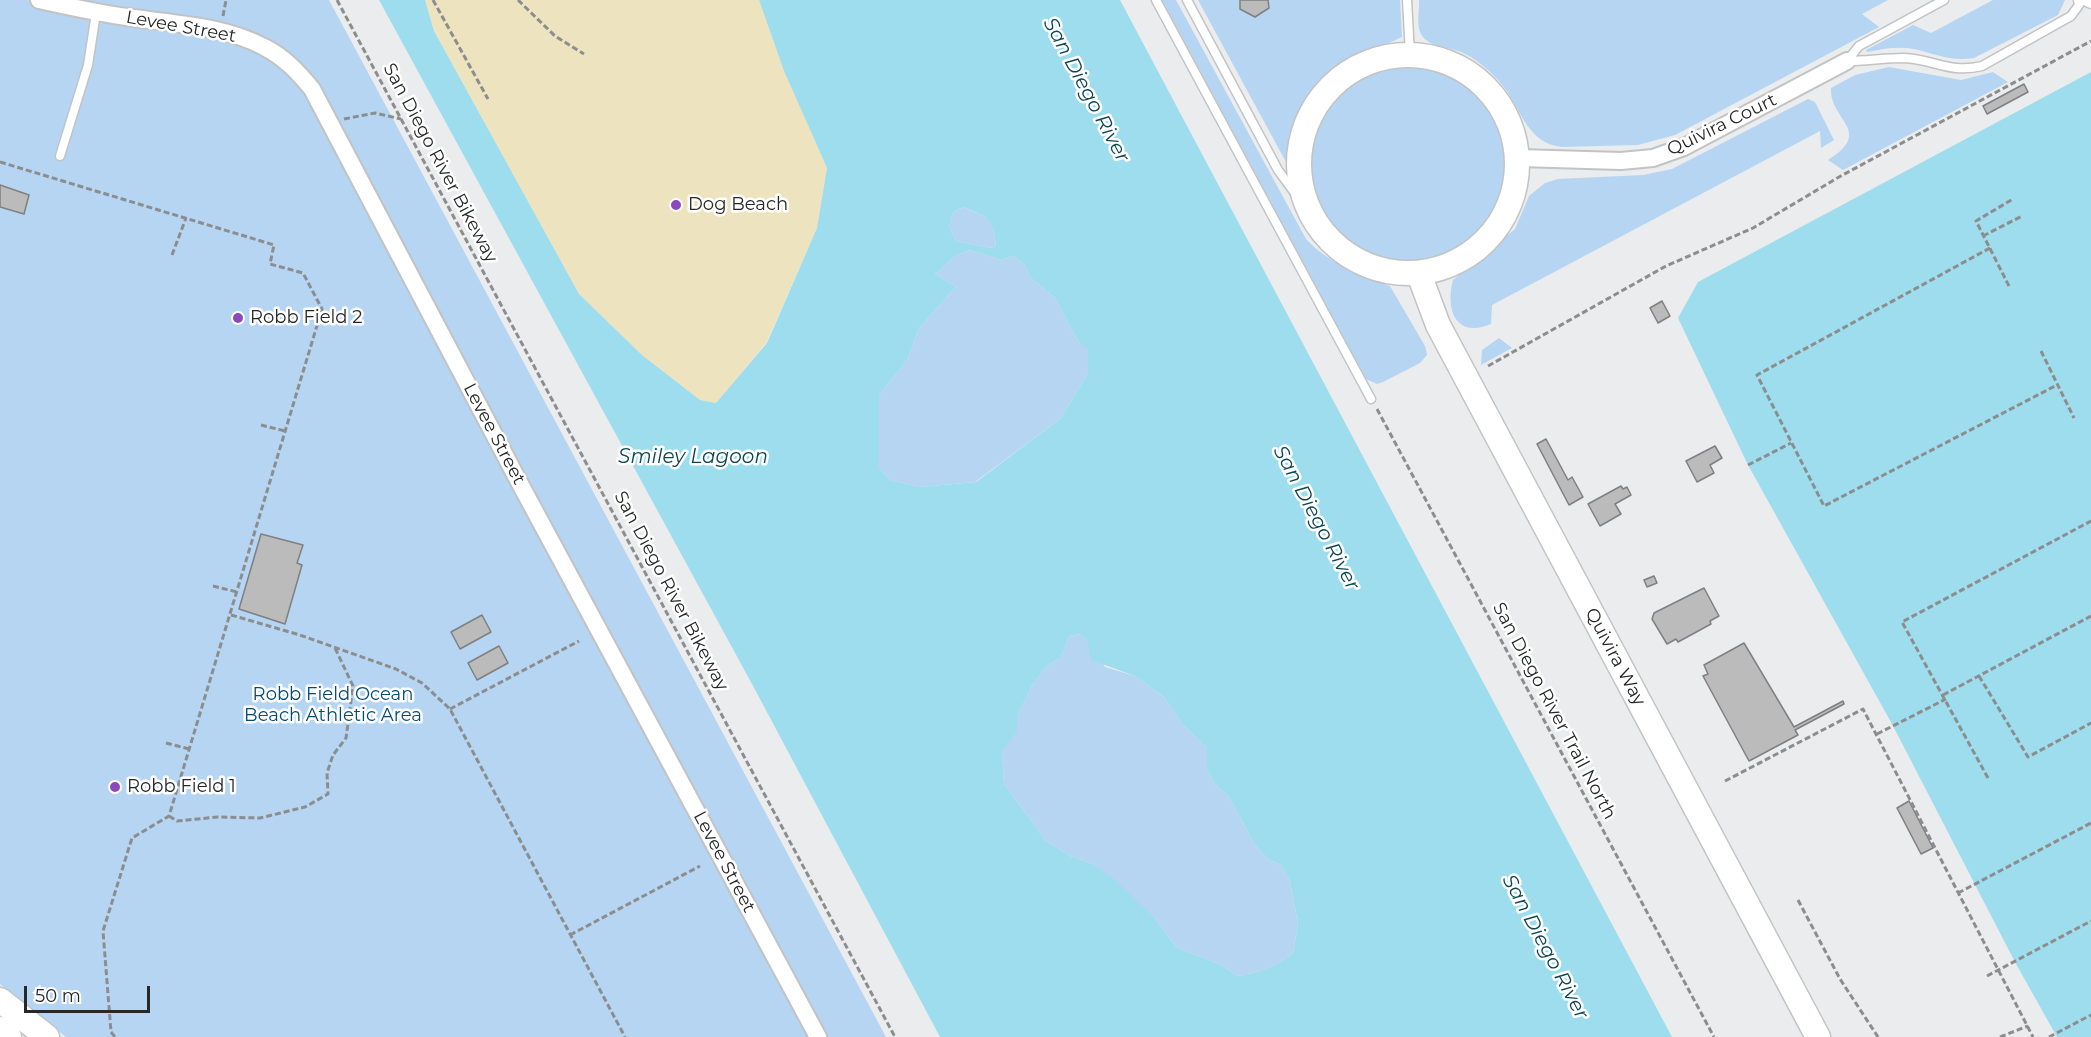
<!DOCTYPE html>
<style>
body{margin:0}
#map{position:relative;width:2091px;height:1037px;overflow:hidden;background:#ebecee;font-family:Montserrat,sans-serif}
canvas{display:block}
.scale{position:absolute;left:24px;top:986px;width:126px;height:27px;box-sizing:border-box;border:3px solid #272828;border-top:0;padding-left:8px;font-size:18px;line-height:21px;white-space:nowrap;color:#272828;-webkit-text-stroke:4px #fff;paint-order:stroke}
</style>
<div id="map">
<canvas width="2091" height="1037"></canvas>
<div class="scale">50 m</div>
</div>
<script>
const ctx = document.querySelector('canvas').getContext('2d');
ctx.lineJoin = 'round';
function fillPath(path, color) {
  ctx.fillStyle = color;
  ctx.fill(path, 'evenodd');
}
function trace(path, color, width, dash) {
  ctx.strokeStyle = color;
  ctx.lineWidth = width;
  ctx.lineCap = dash ? 'butt' : 'round';
  ctx.setLineDash(dash || []);
  ctx.stroke(path);
}
function drawText(font, color, halo, rows, align = 'center') {
  ctx.font = font + ' Montserrat,sans-serif';
  ctx.lineWidth = 5;
  ctx.setLineDash([]);
  ctx.textBaseline = 'middle';
  ctx.strokeStyle = halo;
  ctx.fillStyle = color;
  for (const [text, x, y, turn = 0] of rows) {
    ctx.save();
    ctx.translate(x, y);
    ctx.rotate((+turn || 0) * Math.PI / 180);
    ctx.textAlign = isNaN(turn) ? turn : align;
    if (halo) ctx.strokeText(text, 0, 0);
    ctx.fillText(text, 0, 0);
    ctx.restore();
  }
}
const green = new Path2D(`
 M0 0H329L886 1037H66L0 984Z
 M1162 0H1176L1306 239C1328 263 1359 274 1390 286L1425 346 1427 355 1420 363 1383 382 1377 384 1366 379Z
 M1198 0H1400L1402 37 1350 61 1329 77 1303 109 1286 162Z
 M1419 0H1888L1862 14 1879 27 1675 135 1638 145 1562 147C1524 143 1521 104 1498 80 1488 69 1475 58 1461 52 1451 48 1434 47 1426 40 1414 30 1420 13 1419 0Z
 M1993 0H2065L2058 15 1974 58C1951 62 1936 54 1914 49 1898 46 1883 49 1867 52L1866 50 1913 25 1931 33Z
 M1889 67 1961 80 1993 72 2008 82 1843 170 1828 160C1875 131 1829 120 1831 88L1855 75Z
 M1311 166a98 98 0 1 1 196 0a98 98 0 1 1-196 0Z
 M1808 99 1815 102 1834 140 1821 148 1820 131 1492 305 1491 324C1456 339 1445 310 1453 280L1515 229 1529 196 1545 183 1558 179 1643 175 1672 169Z
 M963 207C991 219 992 216 996 246L991 248 956 241 949 227 953 212Z
 M970 250 1001 260 1014 256 1025 265 1031 278 1055 298 1079 343 1088 348V373L1061 418 975 482 920 487 890 480 879 467V395L907 360 919 328 956 287 935 274 957 255Z
 M1499 338 1512 348 1481 365 1482 350Z
 M1079 634 1087 640 1105 667 1135 676 1164 697 1183 725 1207 748V769L1215 784 1229 797 1255 845 1269 860 1281 865 1290 882 1298 924 1293 953C1275 967 1259 972 1238 976L1219 964 1176 947 1155 918 1093 864 1070 856 1046 841 1004 784 1002 752 1016 731 1017 717 1033 684 1047 666 1061 657 1069 636Z`);
const sand = new Path2D(`
 M425 0H759L784 71 827 168 817 228 766 343 716 403 700 400 642 355 579 294 434 31Z`);
const water = new Path2D(`
 M379 0H425L434 31 579 294 642 355 700 400 716 403 767 343 817 228 827 168 784 71 759 0H1120L1672 1037H940L752 684ZM963 207C989 217 993 218 996 246L991 248 956 241 949 227 953 212ZM970 250 1001 260 1014 256 1025 265 1031 278 1055 298 1079 343 1088 349V373L1061 418 976 482 920 487 890 480 879 467V395L907 360 919 328 956 287 935 274 957 255ZM1079 634 1087 640 1091 660 1135 676 1164 697 1183 725 1207 748V769L1215 784 1229 797 1255 845 1269 860 1281 865 1290 882 1298 924 1293 953C1275 967 1259 972 1238 976L1219 964 1176 947 1155 918 1111 877 1093 864 1070 856 1046 841 1004 784 1002 752 1017 731V717L1033 684 1047 666 1061 657 1069 636Z
 M2091 72V1037H2057L2015 962 1892 724 1748 465 1678 318 1698 282Z`);
const building = new Path2D(`
 M1240 0H1268L1269 8 1255 17 1240 9Z
 M2024 84 2028 92 1987 114 1983 106Z
 M0 185 29 195 24 214 0 207Z
 M1662 301 1670 316 1658 323 1650 308Z
 M1546 439 1568 480 1572 477 1583 497 1569 505 1537 444Z
 M1715 446 1722 458 1710 465 1714 473 1697 482 1686 461Z
 M1621 486 1623 489 1627 487 1631 495 1615 504 1621 514 1600 526 1588 504Z
 M261 534 303 545 297 563 302 565 285 624 239 609Z
 M1654 576 1657 583 1647 587 1644 580Z
 M1704 588 1719 616 1710 621 1711 624 1678 642 1676 639 1667 644 1652 619 1654 613Z
 M482 615 491 632 460 649 451 632Z
 M1744 643 1794 727 1843 701 1844 704 1795 730 1798 735 1749 761 1703 676 1708 674 1704 665Z
 M499 646 508 663 477 680 468 663Z
 M1909 801 1933 848 1921 854 1897 808Z`);
const path = new Path2D(`
 M337 0 895 1037
 M433 0 488 99
 M518 0 555 36 584 54
 M223 16 226 0
 M344 119 375 113 401 119
 M0 162 274 245 270 264 303 273 322 309 169 816 132 838 103 931 111 1032 115 1037
 M1983 236 2022 216
 M1990 248 1757 375 1824 506 2057 385
 M172 255 186 218
 M2009 286 1976 221 2013 199
 M2041 351 2074 418
 M1488 366 1666 266 1753 228 1839 177 2091 41
 M1377 409 1714 1037
 M261 425 285 431
 M1748 465 1791 443
 M213 586 237 592
 M231 615 300 635 396 669 422 683 450 709 625 1037
 M1979 676 2028 757 2091 723
 M1943 695 2091 616
 M450 709 579 641
 M1877 734 1946 699
 M166 743 189 749
 M1988 778 1902 622 2091 521
 M1725 781 1863 709 2033 1037
 M169 816 177 821 218 817 260 818 305 807 328 794 327 773 333 755 346 738 353 686 335 648
 M1958 893 2091 823
 M1798 900 1840 979 1878 1037
 M570 935 700 866
 M1987 976 2091 921
 M2000 1037 2028 1026
 M2049 1037 2091 1015`);
const lane = new Path2D(`
 M1156 0 1371 399
 M1187 0 1278 170 1310 214
 M1407 0 1410 54
 M2082 0 2091 4
 M1847 61C1866 61 1885 58 1904 58 1933 59 1950 74 1982 66L2071 16 2079 5 2078 0
 M1847 61 1859 46 1944 0
 M60 156 88 65 96 13`);
const street = new Path2D(`
 M39 0C70 7 102 14 134 18 177 24 225 26 264 47 284 57 298 72 312 89L518 480 818 1037
 M1518 158 1621 161 1653 158 1684 147 1847 61`);
const secondary = new Path2D(`
 M1299 164a109 109 0 1 1 218 0a109 109 0 1 1-218 0Z
 M1419 274 1438 325 1818 1037
 M0 1000 47 1037
 M0 1029 9 1037`);
const markers = [
 [676,205,6,"#8c49be"],
 [238,318,6,"#8c49be"],
 [115,787,6,"#8c49be"]
];
const streetNames = [
 ["Levee Street",181,27,10],
 ["Quivira Court",1722,125,-26],
 ["San Diego River Bikeway",440,163,62],
 ["Levee Street",494,434,62],
 ["San Diego River Bikeway",671,591,62],
 ["Quivira Way",1615,657,62],
 ["San Diego River Trail North",1554,711,62],
 ["Levee Street",724,862,62]
];
const poiNames = [
 ["Dog Beach",688,205],
 ["Robb Field 2",250,318],
 ["Robb Field 1",127,787]
];
const parkNames = [
 ["Robb Field Ocean",333,695],
 ["Beach Athletic Area",333,716]
];
const waterNames = [
 ["San Diego River",1086,90,62],
 ["Smiley Lagoon",693,457],
 ["San Diego River",1316,518,62],
 ["San Diego River",1545,947,62]
];
fillPath(green, '#b5d5f2');
fillPath(sand, '#ede3be');
fillPath(water, '#9edded');
fillPath(building, '#bbbbbc');
trace(building, '#807f81', 1.5);
trace(lane, '#c2c3c5', 11);
trace(street, '#c2c3c5', 20);
trace(secondary, '#c2c3c5', 27);
trace(path, '#8c8d8e', 3, [6, 3]);
trace(lane, '#fff', 8);
trace(street, '#fff', 16);
trace(secondary, '#fff', 24);
for (const [x, y, r, color] of markers) {
  const dot = new Path2D();
  dot.arc(x, y, r, 0, 2 * Math.PI);
  ctx.fillStyle = color;
  ctx.fill(dot);
  trace(dot, '#fff', 2);
}
drawText('18px', '#272828', '#fff', streetNames);
drawText('18px', '#272828', '#fff', poiNames, 'left');
drawText('18px', '#044b78', '#fff', parkNames);
drawText('italic 20px', '#0e4652', '#fff', waterNames);
</script>
